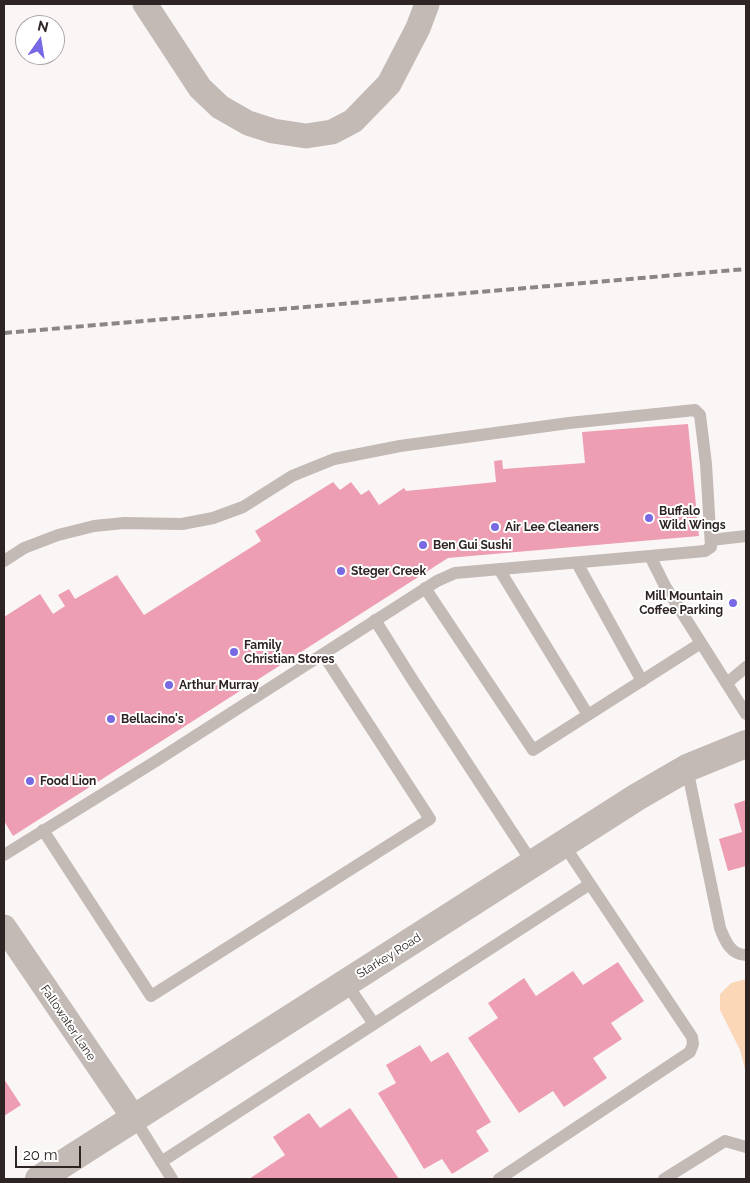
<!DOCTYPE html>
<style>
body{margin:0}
#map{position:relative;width:750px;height:1183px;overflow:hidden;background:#fbf6f6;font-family:Raleway,sans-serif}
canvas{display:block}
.frame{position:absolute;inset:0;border:5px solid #2d2423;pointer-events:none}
.north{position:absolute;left:15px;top:15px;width:50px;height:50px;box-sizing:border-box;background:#fff;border:1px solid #aba7a7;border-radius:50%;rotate:13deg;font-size:14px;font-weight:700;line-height:20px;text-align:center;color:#2d2423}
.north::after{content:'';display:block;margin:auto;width:18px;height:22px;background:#7769e4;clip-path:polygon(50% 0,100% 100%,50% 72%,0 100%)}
.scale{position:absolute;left:15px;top:1146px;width:66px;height:22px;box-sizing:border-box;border:2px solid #2d2423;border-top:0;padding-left:6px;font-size:15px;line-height:18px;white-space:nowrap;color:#2d2423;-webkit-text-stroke:4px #fff;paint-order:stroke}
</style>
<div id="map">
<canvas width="750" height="1183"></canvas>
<div class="frame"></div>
<div class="north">N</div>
<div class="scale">20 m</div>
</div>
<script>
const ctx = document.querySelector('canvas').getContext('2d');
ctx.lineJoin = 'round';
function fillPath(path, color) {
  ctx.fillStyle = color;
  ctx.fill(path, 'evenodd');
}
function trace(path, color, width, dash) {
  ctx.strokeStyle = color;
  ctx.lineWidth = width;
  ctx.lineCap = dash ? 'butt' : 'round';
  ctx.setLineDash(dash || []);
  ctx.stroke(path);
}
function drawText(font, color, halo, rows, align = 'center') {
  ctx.font = font + ' Raleway,sans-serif';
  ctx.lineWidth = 4;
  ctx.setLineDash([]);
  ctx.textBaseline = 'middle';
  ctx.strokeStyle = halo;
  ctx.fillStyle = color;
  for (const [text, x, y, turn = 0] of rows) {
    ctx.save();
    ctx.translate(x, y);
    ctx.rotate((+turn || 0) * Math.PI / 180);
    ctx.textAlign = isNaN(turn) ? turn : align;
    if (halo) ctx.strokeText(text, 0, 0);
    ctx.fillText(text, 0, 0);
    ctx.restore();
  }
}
const green = new Path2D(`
 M746 979V1073L740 1050 720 1010V994L731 983Z`);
const building = new Path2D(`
 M688 424 699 536 448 558 13 836 4 821V617L40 594 53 614 65 606 58 595 69 589 75 599 117 575 144 615 261 541 255 531 333 482 340 490 351 482 361 495 369 490 379 505 404 488 406 491 496 482 494 461 502 460 503 469 585 463 582 432Z
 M746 800V866L728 871 719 839 742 832 734 804Z
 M618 962 644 1001 611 1023 622 1039 593 1058 607 1078 564 1107 553 1091 519 1113 468 1038 498 1018 488 1003 524 978 536 996 573 971 583 985Z
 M420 1045 431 1062 448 1052 491 1122 476 1131 489 1151 452 1174 442 1159 424 1169 378 1093 396 1083 386 1065Z
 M4 1079 21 1105 4 1116Z
 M350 1108 399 1179H249L285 1155 273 1137 309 1113 320 1128Z`);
const service = new Path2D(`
 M711 540 746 536
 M4 561 24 548 58 535 94 526 124 523 182 524 213 518 243 507 292 476 334 459 400 446 569 423 695 410 700 415 706 464 711 547 705 551 650 556
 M577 563 642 681
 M499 569 588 715
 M425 588 533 750 701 643
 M375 620 412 679 533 864
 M727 683 746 667
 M687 768 720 928C725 941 731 955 746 955
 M43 830 151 996 430 819 323 654
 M4 855 156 761 437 581 455 573 650 556 665 586 746 714
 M346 983 374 1024
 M134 1118 172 1179
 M161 1162 590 884
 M499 1179 690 1052 693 1044 692 1037 564 845
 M664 1179 725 1141 746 1147`);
const minor = new Path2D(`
 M145 4 200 88 220 107 248 123 273 131 306 136 332 132 353 121 389 84 418 28 427 4
 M4 927 134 1118`);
const tertiary = new Path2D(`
 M39 1179 637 797 687 768 746 744`);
const rail = new Path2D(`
 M4 333 746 269`);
const markers = [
 [649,518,5,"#7769e4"],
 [495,527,5,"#7769e4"],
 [423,545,5,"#7769e4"],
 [341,571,5,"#7769e4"],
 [733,603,5,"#7769e4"],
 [234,652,5,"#7769e4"],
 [169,685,5,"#7769e4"],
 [111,719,5,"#7769e4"],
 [30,781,5,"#7769e4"]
];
const poiNames = [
 ["Buffalo",659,511],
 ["Wild Wings",659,525],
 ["Air Lee Cleaners",505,527],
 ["Ben Gui Sushi",433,545],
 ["Steger Creek",351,571],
 ["Mill Mountain",723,596,"right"],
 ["Coffee Parking",723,610,"right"],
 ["Family",244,645],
 ["Christian Stores",244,659],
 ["Arthur Murray",179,685],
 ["Bellacino's",121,719],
 ["Food Lion",40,781]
];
const streetNames = [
 ["Starkey Road",389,956,-32],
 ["Fallowater Lane",68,1023,56]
];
fillPath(green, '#fbd7b8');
fillPath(building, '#ed9eb2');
trace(service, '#c3b9b5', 12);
trace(minor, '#c3b9b5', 25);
trace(tertiary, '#c3b9b5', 28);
trace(rail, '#8c8585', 4, [8, 4]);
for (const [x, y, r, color] of markers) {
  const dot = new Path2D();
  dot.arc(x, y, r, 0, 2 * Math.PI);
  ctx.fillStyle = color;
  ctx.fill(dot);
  trace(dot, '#fff', 2);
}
drawText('bold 12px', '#2d2423', '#fff', poiNames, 'left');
drawText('12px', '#2d2423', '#fff', streetNames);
</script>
